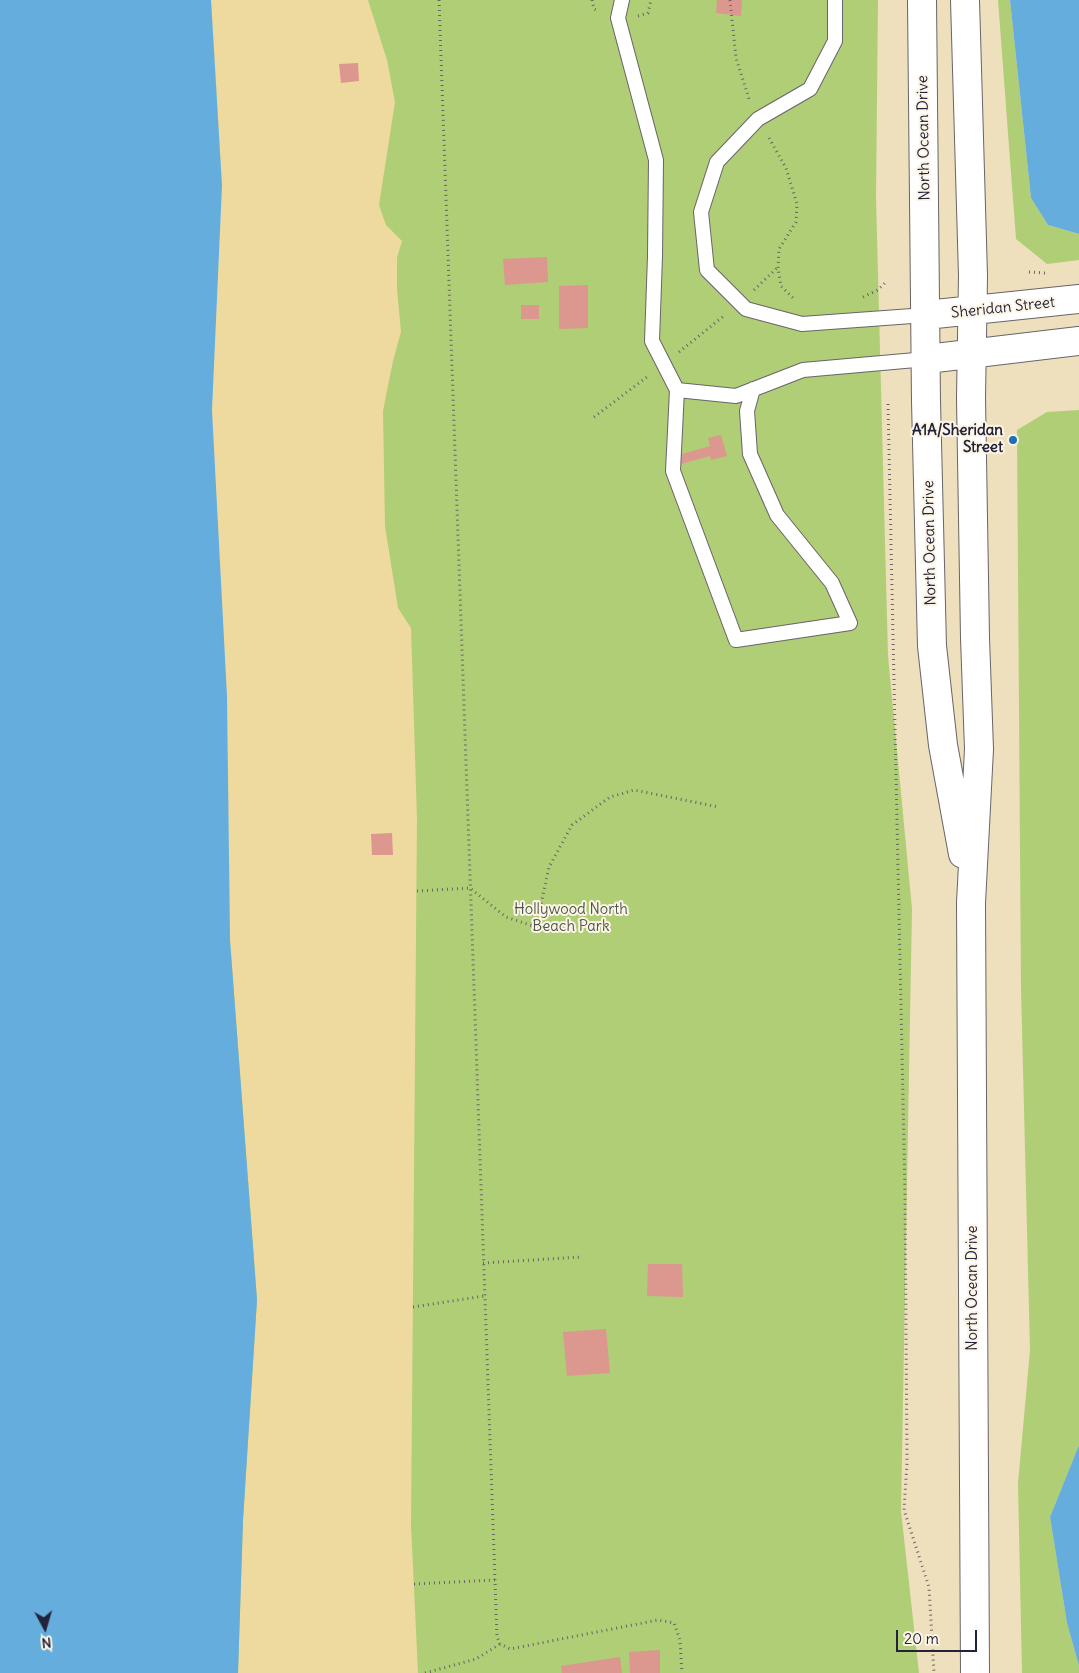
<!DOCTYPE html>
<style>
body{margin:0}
#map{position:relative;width:1079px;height:1673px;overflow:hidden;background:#eedfbd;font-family:Delius,sans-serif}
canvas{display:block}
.north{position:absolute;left:20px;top:1603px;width:50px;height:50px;-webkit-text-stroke:4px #fcf5e5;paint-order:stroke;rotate:174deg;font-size:14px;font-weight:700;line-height:20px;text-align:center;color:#22223b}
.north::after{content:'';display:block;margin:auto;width:18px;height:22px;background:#22223b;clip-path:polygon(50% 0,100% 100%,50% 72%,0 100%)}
.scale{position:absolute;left:896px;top:1630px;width:81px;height:22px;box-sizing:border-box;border:2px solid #22223b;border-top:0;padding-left:6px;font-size:15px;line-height:18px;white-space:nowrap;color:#22223b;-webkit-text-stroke:4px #fcf5e5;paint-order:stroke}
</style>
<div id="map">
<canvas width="1079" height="1673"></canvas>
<div class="north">N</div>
<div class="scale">20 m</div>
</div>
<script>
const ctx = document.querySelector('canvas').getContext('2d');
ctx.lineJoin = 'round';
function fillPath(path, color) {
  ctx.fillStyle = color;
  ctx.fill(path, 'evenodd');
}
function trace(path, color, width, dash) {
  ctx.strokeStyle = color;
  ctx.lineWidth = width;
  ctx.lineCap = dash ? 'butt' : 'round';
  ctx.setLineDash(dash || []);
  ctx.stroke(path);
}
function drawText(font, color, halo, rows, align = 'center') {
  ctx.font = font + ' Delius,sans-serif';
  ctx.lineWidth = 4;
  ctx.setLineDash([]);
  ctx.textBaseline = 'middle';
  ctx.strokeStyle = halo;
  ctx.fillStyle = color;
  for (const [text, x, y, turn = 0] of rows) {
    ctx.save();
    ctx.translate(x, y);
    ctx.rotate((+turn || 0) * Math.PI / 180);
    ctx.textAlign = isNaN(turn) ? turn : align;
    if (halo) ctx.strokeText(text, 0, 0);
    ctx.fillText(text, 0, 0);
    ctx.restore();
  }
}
const green = new Path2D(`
 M211 0H878L876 198 888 656 912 909 901 1511 919 1673H238L222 186Z
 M998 0H1010L1031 198 1048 225 1079 234V260L1047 264 1016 239Z
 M1079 410V1445L1050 1517 1067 1623 1079 1666V1673H1022L1018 1484 1030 1350 1021 988 1017 430 1047 412Z`);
const sand = new Path2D(`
 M211 0H368L387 60 395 102 379 205 386 225 402 241 397 258V289L401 332 393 361 383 411 385 526 398 608 411 628 417 819 411 1525 418 1673H238L243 1520 257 1300 230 940 227 696 212 410 222 186Z`);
const water = new Path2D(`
 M0 0H211L222 186 212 410 227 696 230 940 257 1300 243 1520 238 1673H0Z
 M1010 0H1079V234L1048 225 1031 198Z
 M1079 1445V1666L1067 1623 1050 1517Z`);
const building = new Path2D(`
 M717 0H742L741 16 716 13Z
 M358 63 359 81 341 83 339 64Z
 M547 257 548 282 505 285 503 259Z
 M588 285V328L559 329V286Z
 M521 305H539V319H521Z
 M721 435 727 456 711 460 710 456 681 464 679 455 710 446 708 438Z
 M392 833 393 855H372L371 834Z
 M648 1264H682L683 1297 647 1296Z
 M606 1329 610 1373 567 1376 563 1332Z
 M660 1650V1673H630L629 1652Z
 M620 1657 622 1673H562L561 1666Z`);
const path = new Path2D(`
 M439 0 497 1637 500 1644 510 1649 658 1620 674 1623 680 1640 682 1673
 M592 0 594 9 599 11
 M730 0 736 58 750 102
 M638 16 648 13 651 0
 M769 138 786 168 797 204 796 222 779 249 778 268 781 286 795 300
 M1029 272 1046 273
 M754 290 777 268
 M863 297 878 290 887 281
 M679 352 725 315
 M888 404 905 1192 907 1463 904 1510 929 1587 934 1673
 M594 417 647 377
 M417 891 470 888 506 917 536 927 549 867 572 825 610 797 634 790 719 807
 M483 1263 581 1257
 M413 1307 484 1296
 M414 1584 495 1580
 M425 1673 476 1659 500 1644`);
const service = new Path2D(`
 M622 0 618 18 656 160 655 256 652 341 677 390 673 471 736 640 850 623 832 583 777 515 750 454 747 411 753 389
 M835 0V41L810 89 758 119 717 162 701 212 707 270 746 309 802 324 926 315
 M677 390 736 396 803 370 927 359`);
const primary = new Path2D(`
 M922 0 926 401 932 646 943 745 963 854
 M965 0 973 276 971 398 975 638 979 749 971 903 975 1673
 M926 315 1079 299
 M927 359 1079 341`);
const markers = [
 [1013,440,5,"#1f6fb2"]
];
const streetNames = [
 ["North Ocean Drive",924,138,-91],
 ["Sheridan Street",1003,308,-6],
 ["North Ocean Drive",930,543,-91],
 ["North Ocean Drive",973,1288,-90]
];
const poiNames = [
 ["A1A/Sheridan",1003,431],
 ["Street",1003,448]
];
const parkNames = [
 ["Hollywood North",571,910],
 ["Beach Park",571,927]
];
fillPath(green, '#afce76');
fillPath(sand, '#eeda9e');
fillPath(water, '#65addc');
fillPath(building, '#dc978f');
trace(service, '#696468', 16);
trace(primary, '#696468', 30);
trace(path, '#696468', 3, [1, 4]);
trace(service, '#fff', 14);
trace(primary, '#fff', 28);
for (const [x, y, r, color] of markers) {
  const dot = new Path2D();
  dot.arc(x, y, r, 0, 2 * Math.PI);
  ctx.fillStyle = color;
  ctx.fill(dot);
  trace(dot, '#fcf5e5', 2);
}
drawText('15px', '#22223b', '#fcf5e5', streetNames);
drawText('bold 15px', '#22223b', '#fcf5e5', poiNames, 'right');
drawText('15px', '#4c564d', '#fcf5e5', parkNames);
</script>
